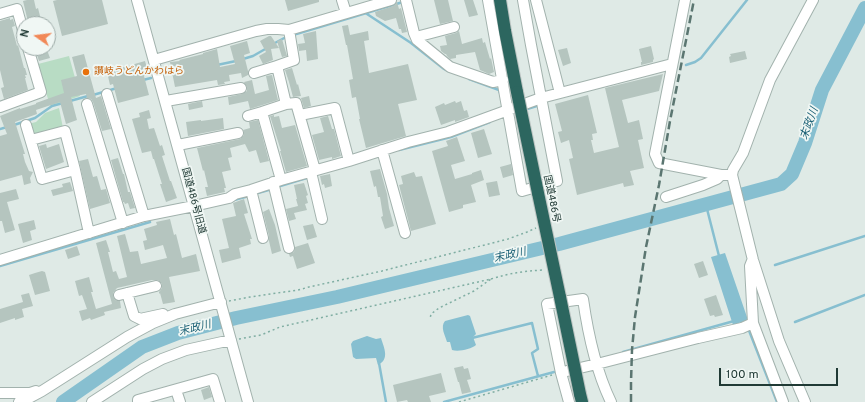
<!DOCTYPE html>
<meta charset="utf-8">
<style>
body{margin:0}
#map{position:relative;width:865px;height:402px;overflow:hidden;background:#dfeae6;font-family:Overpass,sans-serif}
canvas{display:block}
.north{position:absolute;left:16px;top:16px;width:40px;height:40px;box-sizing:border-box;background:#f0f7f4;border:1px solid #9daba8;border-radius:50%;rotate:284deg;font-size:11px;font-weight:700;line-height:16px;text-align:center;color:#203a35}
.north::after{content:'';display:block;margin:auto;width:14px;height:18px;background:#f18857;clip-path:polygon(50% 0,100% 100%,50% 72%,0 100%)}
.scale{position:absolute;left:719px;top:368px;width:119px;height:18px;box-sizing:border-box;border:2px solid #203a35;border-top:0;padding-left:5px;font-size:12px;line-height:14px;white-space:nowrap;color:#203a35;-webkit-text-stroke:3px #f0f7f4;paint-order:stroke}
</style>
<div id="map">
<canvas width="865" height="402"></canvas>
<div class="north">N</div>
<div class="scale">100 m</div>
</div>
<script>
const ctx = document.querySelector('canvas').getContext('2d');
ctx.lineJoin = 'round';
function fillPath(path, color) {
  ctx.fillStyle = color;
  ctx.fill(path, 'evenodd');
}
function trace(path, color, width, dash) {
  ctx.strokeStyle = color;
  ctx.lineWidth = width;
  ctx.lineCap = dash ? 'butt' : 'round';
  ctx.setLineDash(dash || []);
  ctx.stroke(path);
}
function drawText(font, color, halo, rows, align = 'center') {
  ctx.font = font + ' Overpass,"Noto Sans JP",sans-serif';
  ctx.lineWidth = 3.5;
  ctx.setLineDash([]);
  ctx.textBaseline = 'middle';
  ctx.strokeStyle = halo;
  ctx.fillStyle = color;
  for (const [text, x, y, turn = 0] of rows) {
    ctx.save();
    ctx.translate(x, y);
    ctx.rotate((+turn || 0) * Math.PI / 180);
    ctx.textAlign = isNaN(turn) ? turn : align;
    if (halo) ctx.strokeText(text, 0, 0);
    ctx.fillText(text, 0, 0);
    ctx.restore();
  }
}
const green = new Path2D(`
 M69 56 80 96 50 106 38 64Z
 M59 108 63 128 34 136 28 124 36 122 45 113Z`);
const water = new Path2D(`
 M725 253 748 320 733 325 711 257Z
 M468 315 470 316 476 334 473 337 476 345C471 349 459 352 452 350L450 342H447C445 335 440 327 445 321Z
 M367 336 376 339 381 338C384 348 390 359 378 365L376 358 356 359 353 357 351 344 353 341Z`);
const stream = new Path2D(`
 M367 14 411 43 444 69 448 71
 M293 35 403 2
 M273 44 288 36
 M243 59 253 56 267 48
 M217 65 236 61
 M686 65 695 62 701 58 747 0
 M166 74 175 72
 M469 79 499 90 500 93
 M143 80 151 78
 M93 95 117 88
 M70 101 88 96
 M524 110 540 105
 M14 125 35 118 52 106 63 103
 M0 129 7 127
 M399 150 451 137 490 122
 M277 187 310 177
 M258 193 272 189
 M234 200 249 196
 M706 205 719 256
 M775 265 865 236
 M0 266 150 222
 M795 322 865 295
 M748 328 777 402
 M472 338 532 323 538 349 532 353 538 376
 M623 352 734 321
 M379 363 386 402
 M444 402 554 372`);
const river = new Path2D(`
 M63 402 142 347 178 333 236 318 337 297 559 244 781 184 792 174 805 143 822 90 865 8`);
const building = new Path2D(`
 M27 0H34L36 9 38 8 41 20 28 22 23 1Z
 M57 0H102L108 24 62 36 53 1Z
 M285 0H319V2L288 11Z
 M434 0H448L453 21 440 24Z
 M464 0H473L478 15 469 17Z
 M397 2 399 9 401 8 407 32 402 33 401 29H399L396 18 385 21 376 16 375 12 393 6Z
 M10 18V20L13 19 15 26 12 27 17 46 18 45 24 68H25L27 75H25L26 78H25L28 90 4 99 1 88 4 87 0 70V21Z
 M348 25 350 35 368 31 369 40 364 41 369 73 408 64 417 100 398 104 406 136 366 148 359 119H360L356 97 352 98 349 80 353 79 347 45H346L342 26Z
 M316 31 318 59 307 61 306 50 299 51 298 44 305 43 303 34Z
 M459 31 462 44 482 38 483 43 485 42 490 59 491 58 494 72 489 74 480 70 475 52 456 55V58L450 59 447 56 446 54H445L441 51 440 46 447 45 445 36 456 33Z
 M269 36H271L279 48 271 49 273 60 263 64 259 56 266 52 260 41Z
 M282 39 287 56 282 57 277 41Z
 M247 41 250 53 244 55 248 71V75L242 78 241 73 229 75 230 81 224 82 225 84 218 85 217 80 175 87 170 62 180 61 179 60 203 54V53L217 49 220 67 235 64 230 46Z
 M651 46 654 59 653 60V62L641 65V62H642L639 49Z
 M567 48 571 63 563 66 558 50Z
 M47 50 50 58 39 61 37 55 42 54 41 51Z
 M745 51 747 59 730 63 729 57 731 56 730 54Z
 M84 54 96 98 101 96 111 129 102 131 93 102 91 99 87 98 86 94 71 97 77 120 66 124 60 102 36 110 37 114 15 122 25 154H23L25 162 29 171 33 172 30 178 31 183 24 185 22 175 0 181V136L7 134 0 116 20 108V109L36 104V103L64 93 61 80 77 76 72 57Z
 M145 61 149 75 144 76 149 95 118 103 113 84 110 85 107 72Z
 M292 68 297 85 298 84 301 96 293 97 289 82 285 70Z
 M663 74 659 91 622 100 628 123 639 120 643 139 638 140 644 168 630 171 634 185 624 187 623 183 577 195 569 159 573 158 569 140 561 143 558 132 562 131 555 104 588 95 597 133 592 134 593 140H591L594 153 619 147 605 88Z
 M272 75 278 100 250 109 248 101 229 105 228 97 242 94 247 91V87L244 82 252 80 255 94 269 90 266 76Z
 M309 96 311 106 304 108 301 98Z
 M202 101 203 107 189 110 188 104Z
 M455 101 456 103 461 101 464 111 467 110 469 117 455 122V120L441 125 435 107 444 103 445 105Z
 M149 110 151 118 147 119 149 129 154 128 160 146 162 145 165 155 162 156 170 181H171L177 198 166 202 160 184H162L154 159H153L151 151 142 153 132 119 140 117 139 113Z
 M274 115V117L279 116 282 128 295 125 307 166 286 172 280 151H281L270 116Z
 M328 116 332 129H334L341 156 332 159V157L319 160 312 135 324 132 320 118Z
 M223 118 224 129 188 136 186 122 201 120V121Z
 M258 120 269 161 260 163 256 150 249 152 245 144 230 148 232 157 228 158 231 170 222 172 226 188H224L225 192 207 196 205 187H208L204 170 203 171 197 148 240 139 244 135V132L243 130 250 128 249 122Z
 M484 129 492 154 478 158 471 133Z
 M457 137 465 161 451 165 455 179 472 174V173L481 170 484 180 471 185 476 202 463 205V208L449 212 432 151 448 146 446 141Z
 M46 144 47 148 59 144 64 162 46 169 39 146Z
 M118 158 123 174H124L128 192H130L135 208 130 209 128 203 125 204 124 202H123L111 160Z
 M88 159 93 177 97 176 101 190 106 189 110 203 90 209 79 161Z
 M511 164 513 175 503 178 500 167Z
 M380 169 387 194 389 208 394 226 385 229 381 217 383 216 380 197H378L376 186 374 187 370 171Z
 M414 172 416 177 422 176 436 224 411 231 399 185 403 184 401 176Z
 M330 174 332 186 325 188 324 184 322 185 320 176Z
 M497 181 500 195 489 197 486 183Z
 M70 182 73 191 53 196 51 190 63 187 62 184Z
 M304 183 308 195 306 196 308 203 305 204 307 210 294 213 296 219 289 221 286 209 298 206 296 199H297L294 185Z
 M16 189 19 199 7 202 15 230 5 233 2 221H0V193Z
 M244 199 248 213 244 214 252 239H250L251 244 239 248 241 258 222 263 219 250 229 248 222 219 236 216 233 203Z
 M269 209 275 225 281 251 272 254 269 241V236L263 212Z
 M170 219 174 235 176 234 182 258 196 254 200 271 169 277 175 302 163 304 160 293 159 294V292L162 288V284L158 280H152L117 288 113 293V296L115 300 120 301 121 308 104 312 105 315 91 320 90 318 82 321 79 311 87 309 82 295 79 296 75 281 89 277 93 292H91L96 309 112 304 96 243 106 240 110 252H108L113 272 116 271 119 279 127 277 117 236 125 234 130 252 138 251 141 264 167 258 163 245 145 250 143 241 147 240 144 229 157 225 156 222Z
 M34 220 36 229 30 231 32 240 23 243 18 224Z
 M313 224 317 237 307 240 303 226Z
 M308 243 315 263 297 269 293 256 290 257 289 254 294 252 295 247Z
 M77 246 80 255 68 259 65 250Z
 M703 261 708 275 699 278 694 264Z
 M42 271 45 272 50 291 35 295 29 275 35 273Z
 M29 293 33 306 22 309 24 317 15 320V318L0 323V309L23 302 21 295Z
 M716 295 723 315 715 317 714 315 710 316 704 299Z
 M463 366 464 369 468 368 471 379 467 380 471 392 462 394 459 382H458L454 368Z
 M441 373 446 392 429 396 431 402H408L407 400 397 402 393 385Z
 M209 387 212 397 204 400 201 390Z`);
const path = new Path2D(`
 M491 279C510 273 524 271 544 270
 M229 301 250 297 298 290 309 287 382 271 508 239 527 232 536 228
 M239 339 261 335 280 327 491 279 474 291 439 308 431 314 430 319
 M459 402 552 375`);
const minor = new Path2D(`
 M137 0 248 402
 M342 0 346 13
 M406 0 414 33 417 40 450 67 493 82 503 80
 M488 0 522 191 557 181 531 45 523 0
 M536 0 560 93
 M685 0 655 154 659 163 721 175H732
 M0 14 17 9 24 34
 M416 37 454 27
 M154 60 256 31 267 29H278L289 30 391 0
 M254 73 277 66
 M107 94 144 216
 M166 101 241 88
 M87 104 123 223
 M286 104 296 103 315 170
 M0 107 41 92 28 48
 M300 115 335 108 349 161
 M248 116 262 112
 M26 125 42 179 75 170
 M31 140 65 131 75 170 89 233
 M178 145 238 133
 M382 150 405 233
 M311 172 322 219
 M281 180 262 112 286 104 277 66 294 60 289 30
 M273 182 289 248
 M251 190 263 238
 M666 197 703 185 717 179 721 175
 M0 260 144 216 194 206 229 198 235 194 251 190 281 180 349 161 408 142 448 132 541 98 672 64
 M752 261 750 266 753 323 783 402
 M127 293 134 316 140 319 163 314
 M119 295 156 286
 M567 371 597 364 698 338 742 328 753 323
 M176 390 180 402
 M0 393H30L36 391
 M19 402 29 398 42 391 127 337 153 323 175 314 221 302
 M92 402 143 369 162 359 186 350 231 340
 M138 402V400L213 379 220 402
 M569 402 561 373 547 304 583 299C588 334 596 371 611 402
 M805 402 779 341 753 260 732 175 733 170 743 153 770 80 813 0`);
const highway = new Path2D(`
 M500 0 505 31 517 92
 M538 193 560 297
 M580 394 582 402`);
const rail = new Path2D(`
 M631 402V382L632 350 635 317 646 247 659 185 670 121 694 0`);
const highwayBridge = new Path2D(`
 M517 92 538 193
 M560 297 580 394`);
const markers = [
 [86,72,4,"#e8710a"]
];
const foodNames = [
 ["讃岐うどんかわはら",94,72]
];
const streetNames = [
 ["国道486号",551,199,78],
 ["国道486号旧道",193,201,75]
];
const waterNames = [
 ["末政川",810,124,-70],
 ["末政川",510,256,-13],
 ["末政川",195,329,-14]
];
fillPath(green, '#b8dcc4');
fillPath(water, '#87bfd0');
trace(stream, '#87bfd0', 2.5);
trace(river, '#87bfd0', 14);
fillPath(building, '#b5c5bf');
trace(minor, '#a2b2ad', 12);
trace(highway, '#bcc4c2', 14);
trace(path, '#80aea3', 1.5, [2, 3]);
trace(minor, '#fff', 10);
trace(highway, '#2c665f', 12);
trace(rail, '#5b7671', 2.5, [8, 4]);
trace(highwayBridge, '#bcc4c2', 14, []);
trace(highwayBridge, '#2c665f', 12);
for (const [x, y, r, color] of markers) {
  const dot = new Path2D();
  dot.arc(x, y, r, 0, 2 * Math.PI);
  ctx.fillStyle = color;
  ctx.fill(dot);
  trace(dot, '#f0f7f4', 1.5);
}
drawText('10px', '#c56008', '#f0f7f4', foodNames, 'left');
drawText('10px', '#203a35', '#f0f7f4', streetNames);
drawText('italic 11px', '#1b6075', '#f0f7f4', waterNames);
</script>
